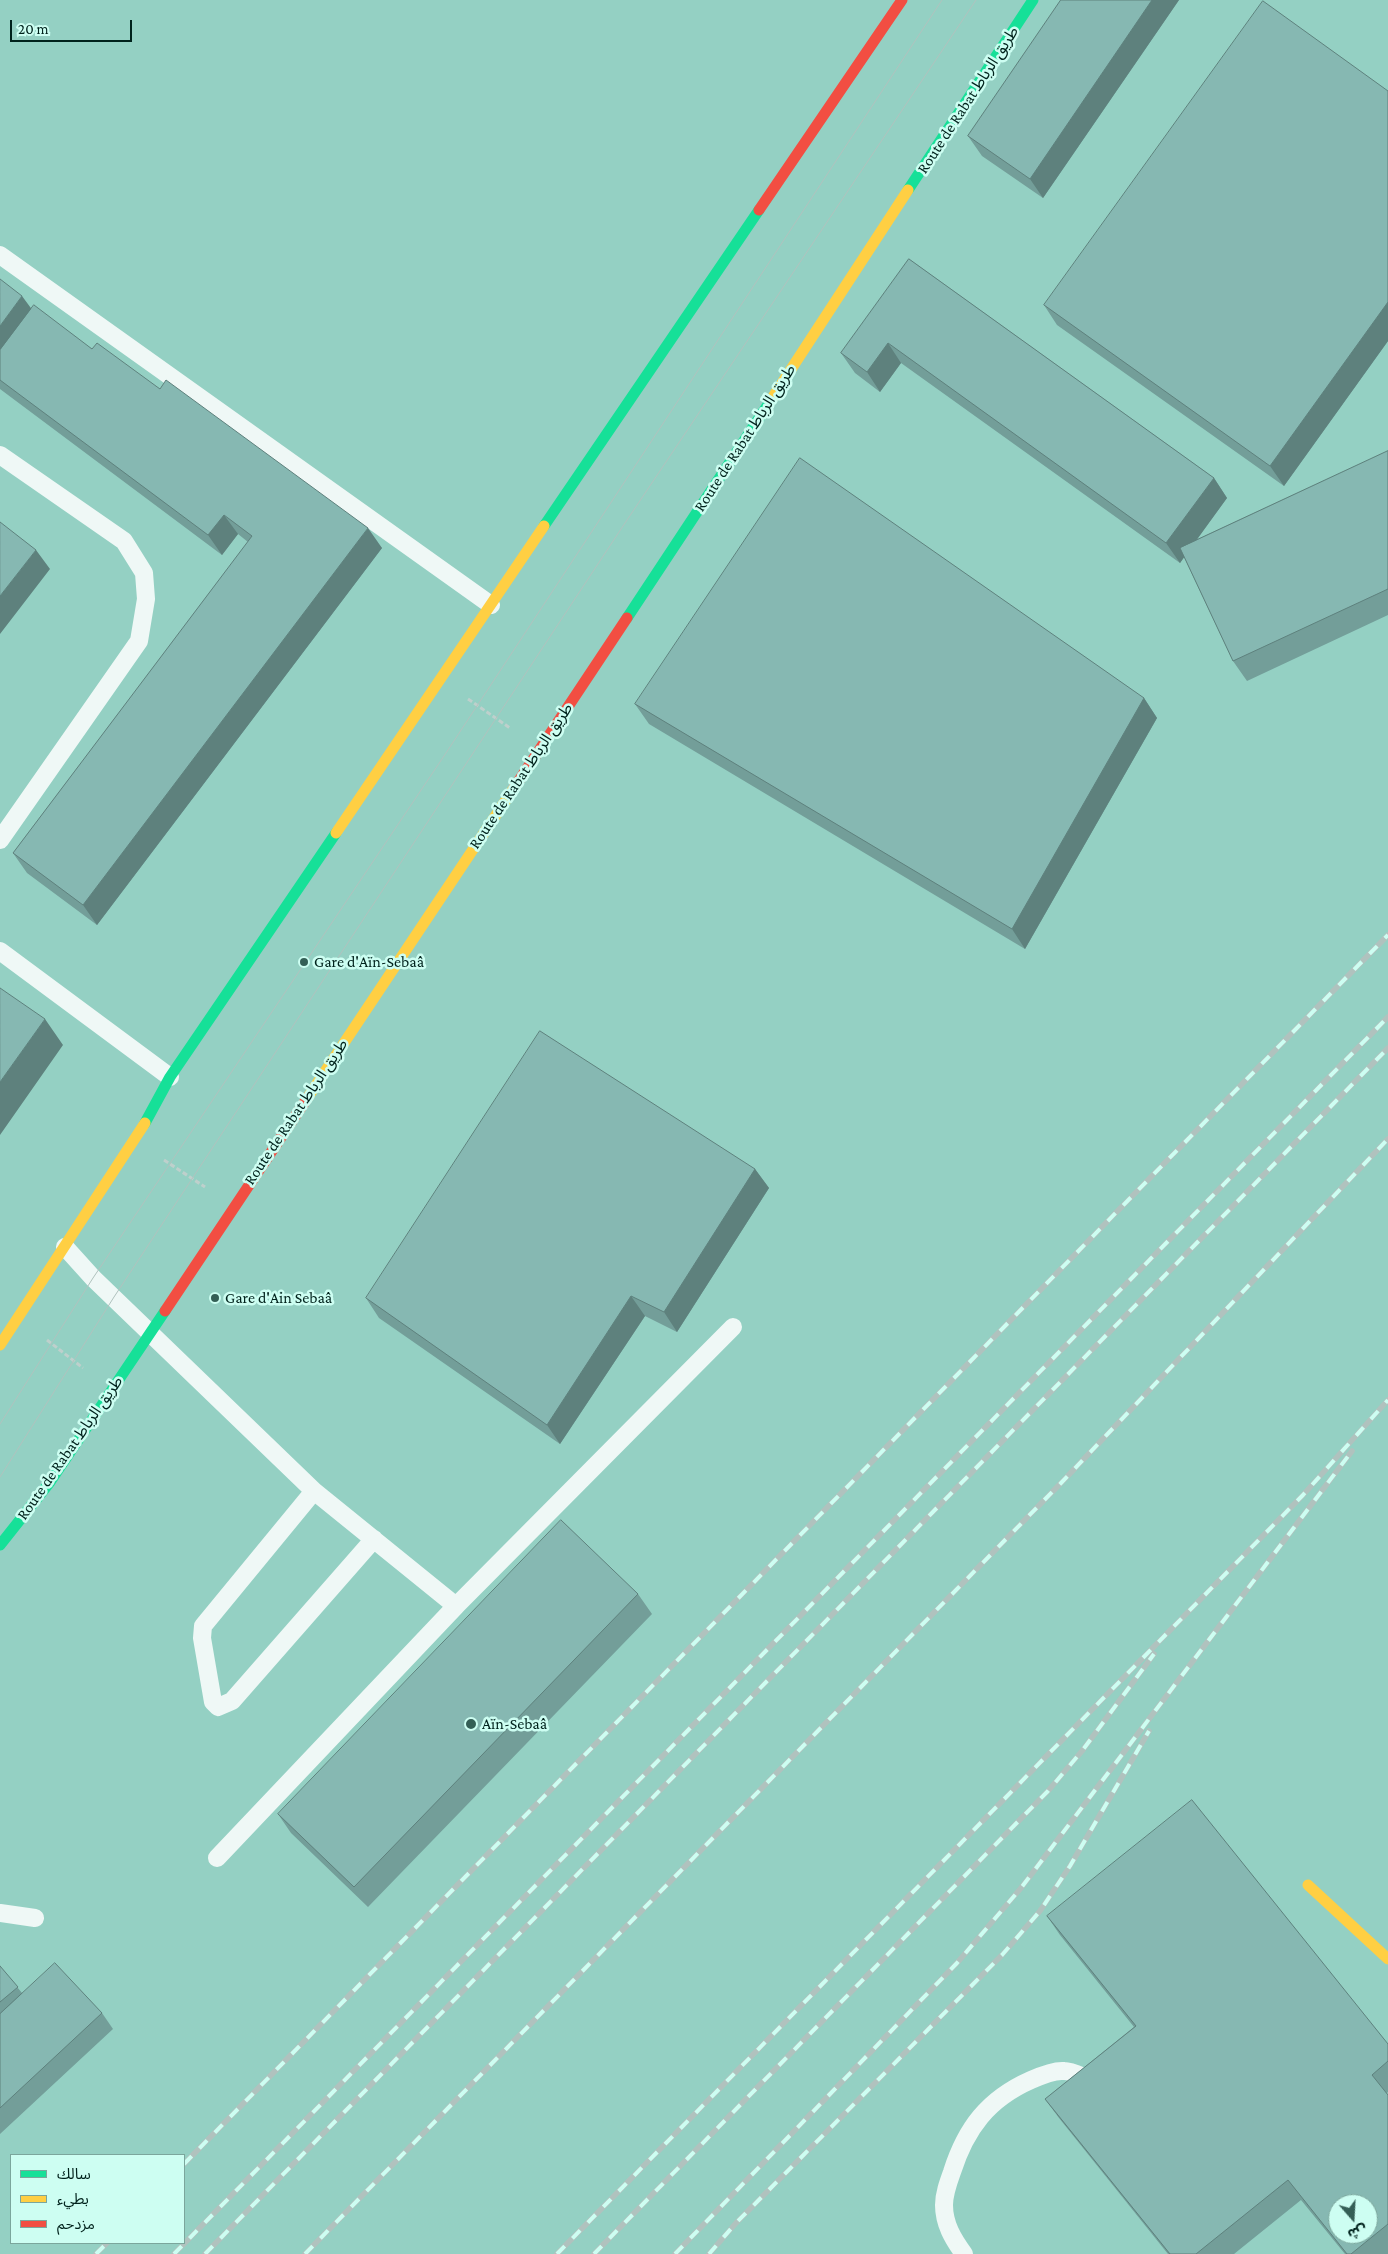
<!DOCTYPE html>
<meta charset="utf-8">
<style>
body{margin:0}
#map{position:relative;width:1388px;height:2254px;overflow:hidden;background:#94d0c3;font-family:"Crimson Pro","Noto Sans Arabic",serif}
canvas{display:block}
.legend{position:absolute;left:10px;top:2154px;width:175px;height:90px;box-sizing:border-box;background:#cdfef2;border:1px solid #7ba69c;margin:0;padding:6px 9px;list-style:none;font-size:15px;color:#00221c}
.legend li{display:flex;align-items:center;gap:10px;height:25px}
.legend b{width:25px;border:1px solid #7ba69c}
.north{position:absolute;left:1328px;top:2194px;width:50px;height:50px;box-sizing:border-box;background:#cdfef2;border:1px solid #7ba69c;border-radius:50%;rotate:161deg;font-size:14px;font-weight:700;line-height:20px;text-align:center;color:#00221c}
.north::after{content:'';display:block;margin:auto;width:18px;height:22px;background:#345f56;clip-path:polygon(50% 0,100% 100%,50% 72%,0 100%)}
.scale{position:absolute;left:10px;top:20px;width:122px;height:22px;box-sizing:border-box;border:2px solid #00221c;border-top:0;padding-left:6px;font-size:15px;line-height:18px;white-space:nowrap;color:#00221c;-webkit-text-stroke:4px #cdfef2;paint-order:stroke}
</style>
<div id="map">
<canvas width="1388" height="2254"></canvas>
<ul class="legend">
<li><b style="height:6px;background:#16e098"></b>سالك</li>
<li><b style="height:6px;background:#ffcf43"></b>بطيء</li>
<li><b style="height:6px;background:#f24e42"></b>مزدحم</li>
</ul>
<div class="north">ش</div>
<div class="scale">20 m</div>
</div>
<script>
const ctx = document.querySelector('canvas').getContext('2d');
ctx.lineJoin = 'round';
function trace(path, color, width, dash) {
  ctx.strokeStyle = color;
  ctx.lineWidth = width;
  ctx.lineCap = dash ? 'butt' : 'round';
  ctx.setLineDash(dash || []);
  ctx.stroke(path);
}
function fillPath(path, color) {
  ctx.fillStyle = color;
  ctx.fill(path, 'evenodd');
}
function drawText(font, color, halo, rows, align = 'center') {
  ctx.font = font + ' "Crimson Pro","Noto Sans Arabic",serif';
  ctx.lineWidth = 5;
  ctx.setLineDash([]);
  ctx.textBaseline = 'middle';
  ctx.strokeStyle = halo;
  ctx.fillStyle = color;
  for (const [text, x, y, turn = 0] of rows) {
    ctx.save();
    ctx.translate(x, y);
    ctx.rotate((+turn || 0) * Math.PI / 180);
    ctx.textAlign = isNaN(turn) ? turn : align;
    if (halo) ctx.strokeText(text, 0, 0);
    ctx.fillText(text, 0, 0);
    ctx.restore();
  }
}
const path = new Path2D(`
 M468 699 510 728
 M164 1160 205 1187
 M47 1340 83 1368`);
const lane = new Path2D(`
 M0 255 491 605
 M0 455 124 541 144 573 146 599 139 641 0 840
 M0 951 170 1077
 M65 1247 93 1278 314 1491 456 1606
 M314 1491 203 1626 202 1638 213 1702 218 1707 232 1701 374 1539
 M217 1858 456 1606 733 1327
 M0 1913 35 1918
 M964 2254C953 2239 944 2224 944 2205 944 2194 948 2183 952 2172 966 2128 988 2099 1031 2080 1040 2076 1054 2070 1064 2071 1072 2071 1081 2076 1089 2079`);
const fast = new Path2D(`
 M908 190 1033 0
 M544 526 759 210
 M627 618 771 400
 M145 1123 170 1077 336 833
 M0 1545 50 1482 165 1311`);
const slow = new Path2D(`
 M771 400 908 190
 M336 833 544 526
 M308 1097 514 788
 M0 1345 145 1123
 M1308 1885 1388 1959`);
const jam = new Path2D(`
 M759 210 902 0
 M514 788 627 618
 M165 1311 308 1097`);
const tram = new Path2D(`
 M0 1424 93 1278 444 756 942 0
 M0 1477 114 1297 623 526 976 0`);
const rail = new Path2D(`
 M184 2164 1388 935
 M96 2254 107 2243
 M174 2254 1388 1017
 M205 2254 1388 1048
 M305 2254 1061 1483 1388 1139
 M557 2254 1303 1495 1388 1400
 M594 2254 1048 1791 1082 1751 1154 1654
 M675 2254 957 1963 1021 1888 1352 1451
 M709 2254 736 2223 1002 1955 1040 1911 1070 1866 1149 1731`);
const wall = new Path2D(`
 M1061 0H1179L1043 198 982 156 968 136Z
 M1388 91V341L1284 486 1057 325 1044 305Z
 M909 259 1214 478 1227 498 1196 540 1388 451V615L1247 681 1233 661 1184 557 1180 563 901 363 880 392 855 373 841 353Z
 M31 309 92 349 160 389 382 548 97 925 27 873 13 853 248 542 238 534 222 555 0 389V380Z
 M1144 698 1157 718 1025 949 649 724 635 704Z
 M755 1169 769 1188 677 1332 645 1316 560 1444 379 1318 366 1298Z
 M638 1594 652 1614 368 1907 291 1833 278 1814Z
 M1047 1916 1388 2044V2092L1387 2093 1388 2095V2254H1345L1301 2200 1234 2254H1168L1059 2118 1045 2099 1134 2027 1060 1935Z
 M0 1966 22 1993 102 2013 113 2029 0 2134Z`);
const shadedWall = new Path2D(`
 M1152 0H1179L1043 198 1030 179Z
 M22 296 36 315 0 364V326Z
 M1388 302V341L1284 486 1270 466Z
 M888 343 901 363 880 392 867 372Z
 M1214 478 1227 498 1180 563 1166 543Z
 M224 515 238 534 222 555 208 535Z
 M368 528 382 548 97 925 83 905Z
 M36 550 50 569 0 634V596Z
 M1144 698 1157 718 1025 949 1012 929Z
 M45 1019 63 1045 0 1135V1082Z
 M755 1169 769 1188 677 1332 664 1312Z
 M631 1296 645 1316 560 1444 547 1425Z`);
const building = new Path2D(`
 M1061 0H1152L1030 179 968 136Z
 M1263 1 1388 91V302L1270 466 1044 305Z
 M909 259 1214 478 1166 543 888 343 867 372 841 353Z
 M0 279 22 296 0 326Z
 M34 305 92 349 97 343 160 389 166 380 368 528 83 905 13 853 252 536 224 515 208 535 0 380V350Z
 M1388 451V589L1233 661 1180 548Z
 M800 458 1144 698 1012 929 635 704Z
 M0 522 36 550 0 596Z
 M0 988 45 1019 0 1082Z
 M540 1031 755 1169 664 1312 631 1296 547 1425 366 1298Z
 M561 1520 638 1594 354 1887 278 1814Z
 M1192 1800 1388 2044V2061L1372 2075 1388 2095V2224L1351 2254H1347L1288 2180 1196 2254H1170L1045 2099 1136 2026 1047 1916ZM1338 2204H1368V2234H1338Z
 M55 1963 102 2013 0 2108V2014Z
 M0 1966 18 1987 0 2002Z`);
const markers = [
 [304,962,5,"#345f56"],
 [215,1298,5,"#345f56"],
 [471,1724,6,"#345f56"]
];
const streetNames = [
 ["Route de Rabat طريق الرباط",968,100,-57],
 ["Route de Rabat طريق الرباط",745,438,-57],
 ["Route de Rabat طريق الرباط",521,776,-56],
 ["Route de Rabat طريق الرباط",296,1112,-56],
 ["Route de Rabat طريق الرباط",70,1448,-55]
];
const poiNames = [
 ["Gare d'Aïn-Sebaâ",314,962],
 ["Gare d'Ain Sebaâ",225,1298],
 ["Aïn-Sebaâ",482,1724]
];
trace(path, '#bed0cc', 3, [5, 2.5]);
trace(lane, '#eff8f6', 18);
trace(fast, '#16e098', 11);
trace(slow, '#ffcf43', 11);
trace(jam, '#f24e42', 11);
trace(tram, '#b0c2be', 1);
trace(rail, '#b0c2be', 5.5);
trace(rail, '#cdfef2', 4, [11]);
fillPath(wall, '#739e99');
fillPath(shadedWall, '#5e817d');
fillPath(building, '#86b8b2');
trace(building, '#5e817d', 1);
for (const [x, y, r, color] of markers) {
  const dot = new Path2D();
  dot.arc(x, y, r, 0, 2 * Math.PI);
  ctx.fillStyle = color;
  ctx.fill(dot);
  trace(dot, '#cdfef2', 2);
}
drawText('16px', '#00221c', '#cdfef2', streetNames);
drawText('16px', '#00221c', '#cdfef2', poiNames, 'left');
</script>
